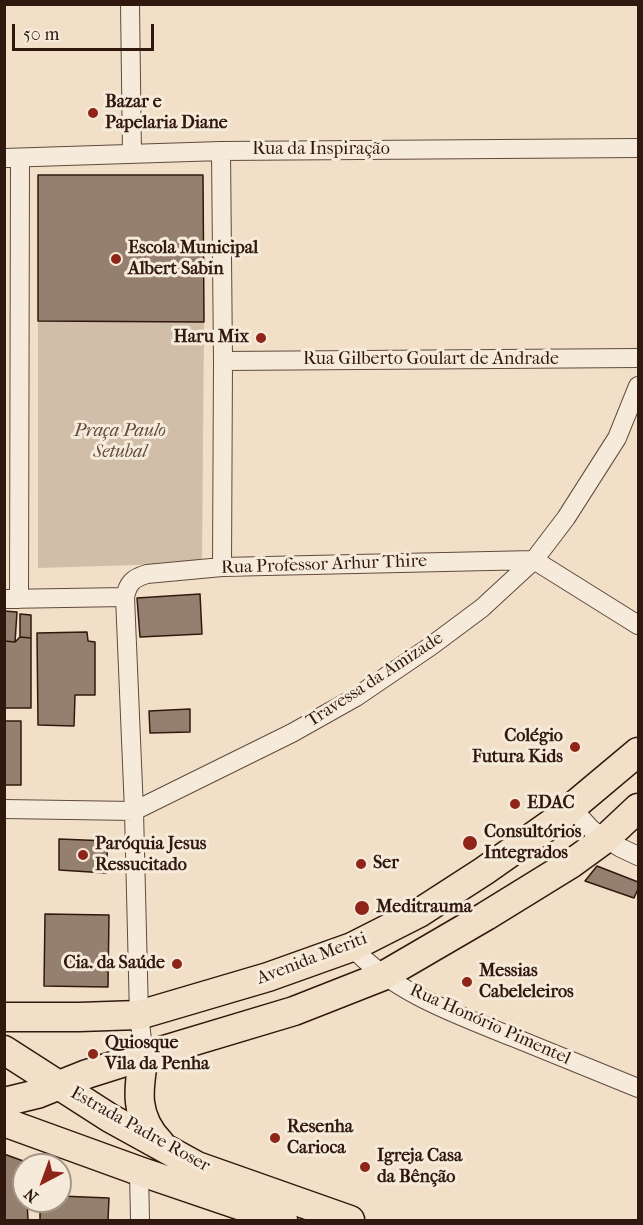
<!DOCTYPE html>
<meta charset="utf-8">
<style>
body{margin:0}
#map{position:relative;width:643px;height:1225px;overflow:hidden;background:#f1e0c7;font-family:"IM FELL French Canon",serif}
canvas{display:block}
.frame{position:absolute;inset:0;border:6px solid #31180f;pointer-events:none}
.north{position:absolute;left:12px;top:1153px;width:60px;height:60px;box-sizing:border-box;background:#f6ebdb;border:2px solid #a79789;border-radius:50%;rotate:221deg;font-size:16px;font-weight:700;line-height:24px;text-align:center;color:#31180f}
.north::after{content:'';display:block;margin:auto;width:21px;height:27px;background:#8f2418;clip-path:polygon(50% 0,100% 100%,50% 72%,0 100%)}
.scale{position:absolute;left:12px;top:24px;width:142px;height:27px;box-sizing:border-box;border:3px solid #31180f;border-top:0;padding-left:8px;font-size:18px;line-height:21px;white-space:nowrap;color:#31180f;-webkit-text-stroke:4px #f6ebdb;paint-order:stroke}
</style>
<div id="map">
<canvas width="643" height="1225"></canvas>
<div class="frame"></div>
<div class="north">N</div>
<div class="scale">50 m</div>
</div>
<script>
const ctx = document.querySelector('canvas').getContext('2d');
ctx.lineJoin = 'round';
function fillPath(path, color) {
  ctx.fillStyle = color;
  ctx.fill(path, 'evenodd');
}
function trace(path, color, width, dash) {
  ctx.strokeStyle = color;
  ctx.lineWidth = width;
  ctx.lineCap = dash ? 'butt' : 'round';
  ctx.setLineDash(dash || []);
  ctx.stroke(path);
}
function drawText(font, color, halo, rows, align = 'center') {
  ctx.font = font + ' "IM FELL French Canon",serif';
  ctx.lineWidth = 6;
  ctx.setLineDash([]);
  ctx.textBaseline = 'middle';
  ctx.strokeStyle = halo;
  ctx.fillStyle = color;
  for (const [text, x, y, turn = 0] of rows) {
    ctx.save();
    ctx.translate(x, y);
    ctx.rotate((+turn || 0) * Math.PI / 180);
    ctx.textAlign = isNaN(turn) ? turn : align;
    if (halo) ctx.strokeText(text, 0, 0);
    ctx.fillText(text, 0, 0);
    ctx.restore();
  }
}
const green = new Path2D(`
 M38 321 204 322 202 563 38 568Z`);
const building = new Path2D(`
 M38 175H203L204 322 38 321Z
 M200 594 202 634 140 637 137 598Z
 M4 611 17 612 15 642 4 641Z
 M20 614 31 615V638L20 637Z
 M87 632 88 641 95 642V695H75L74 726 38 725 37 633Z
 M20 637 31 638V708H4V641L15 642Z
 M190 709V732L150 733 149 711Z
 M4 721H21V785H4Z
 M59 839 108 841 106 873 59 870Z
 M597 866 638 882V889L634 898 585 881Z
 M45 914 109 915 108 987 44 986Z
 M4 1154 26 1162V1165H24V1201H27L28 1220H4Z
 M60 1196 109 1198 108 1220H40V1201H60Z`);
const street = new Path2D(`
 M130 4 132 154
 M221 151 223 361 222 567
 M4 158 221 151 638 148
 M223 361 638 358
 M125 597 134 811 139 1015 144 1056
 M4 599 125 597C128 583 133 578 147 574L222 567 534 560 638 625
 M19 599 20 158
 M571 807 592 830 621 848 638 856
 M4 809 134 811 292 733 356 697 431 646 482 608 534 560 566 518 617 438 638 386
 M352 947C394 993 458 1015 515 1038 556 1055 597 1071 638 1088
 M139 1171 140 1220`);
const primary = new Path2D(`
 M4 1017H79L139 1015 268 977 352 947 419 913 484 871 558 819 638 752
 M4 1050 110 1118 197 1166 350 1220
 M144 1056C138 1090 134 1116 160 1143
 M4 1102 37 1094 87 1074 144 1056 294 1011 383 976 486 916 572 863 605 839 638 808
 M4 1122 139 1171 283 1220`);
const markers = [
 [93,113,6,"#8f2418"],
 [116,259,6,"#8f2418"],
 [261,338,6,"#8f2418"],
 [575,747,6,"#8f2418"],
 [515,804,6,"#8f2418"],
 [470,843,8,"#8f2418"],
 [83,855,6,"#8f2418"],
 [361,864,6,"#8f2418"],
 [362,908,8,"#8f2418"],
 [177,964,6,"#8f2418"],
 [467,982,6,"#8f2418"],
 [93,1054,6,"#8f2418"],
 [275,1138,6,"#8f2418"],
 [365,1167,6,"#8f2418"]
];
const poiNames = [
 ["Bazar e",105,103],
 ["Papelaria Diane",105,124],
 ["Escola Municipal",128,249],
 ["Albert Sabin",128,270],
 ["Haru Mix",249,338,"right"],
 ["Colégio",563,737,"right"],
 ["Futura Kids",563,758,"right"],
 ["EDAC",527,804],
 ["Consultórios",484,833],
 ["Integrados",484,854],
 ["Paróquia Jesus",95,845],
 ["Ressucitado",95,866],
 ["Ser",373,864],
 ["Meditrauma",376,908],
 ["Cia. da Saúde",165,964,"right"],
 ["Messias",479,972],
 ["Cabeleleiros",479,993],
 ["Quiosque",105,1044],
 ["Vila da Penha",105,1065],
 ["Resenha",287,1128],
 ["Carioca",287,1149],
 ["Igreja Casa",377,1157],
 ["da Bênção",377,1178]
];
const streetNames = [
 ["Rua da Inspiração",321,150],
 ["Rua Gilberto Goulart de Andrade",431,360],
 ["Rua Professor Arhur Thire",324,565,-2],
 ["Travessa da Amizade",375,680,-33],
 ["Avenida Meriti",312,959,-21],
 ["Rua Honório Pimentel",490,1025,24],
 ["Estrada Padre Roser",140,1130,29]
];
const parkNames = [
 ["Praça Paulo",120,432],
 ["Setubal",120,453]
];
fillPath(green, '#d0bea8');
fillPath(building, '#95806f');
trace(building, '#31180f', 1.5);
trace(street, '#614a3d', 20);
trace(primary, '#31180f', 31);
trace(street, '#f6ebdb', 18);
trace(primary, '#f1e0c7', 28);
for (const [x, y, r, color] of markers) {
  const dot = new Path2D();
  dot.arc(x, y, r, 0, 2 * Math.PI);
  ctx.fillStyle = color;
  ctx.fill(dot);
  trace(dot, '#f6ebdb', 2);
}
drawText('bold 18px', '#31180f', '#f6ebdb', poiNames, 'left');
drawText('18px', '#31180f', '#f6ebdb', streetNames);
drawText('italic 18px', '#614a3d', '#f6ebdb', parkNames);
</script>
